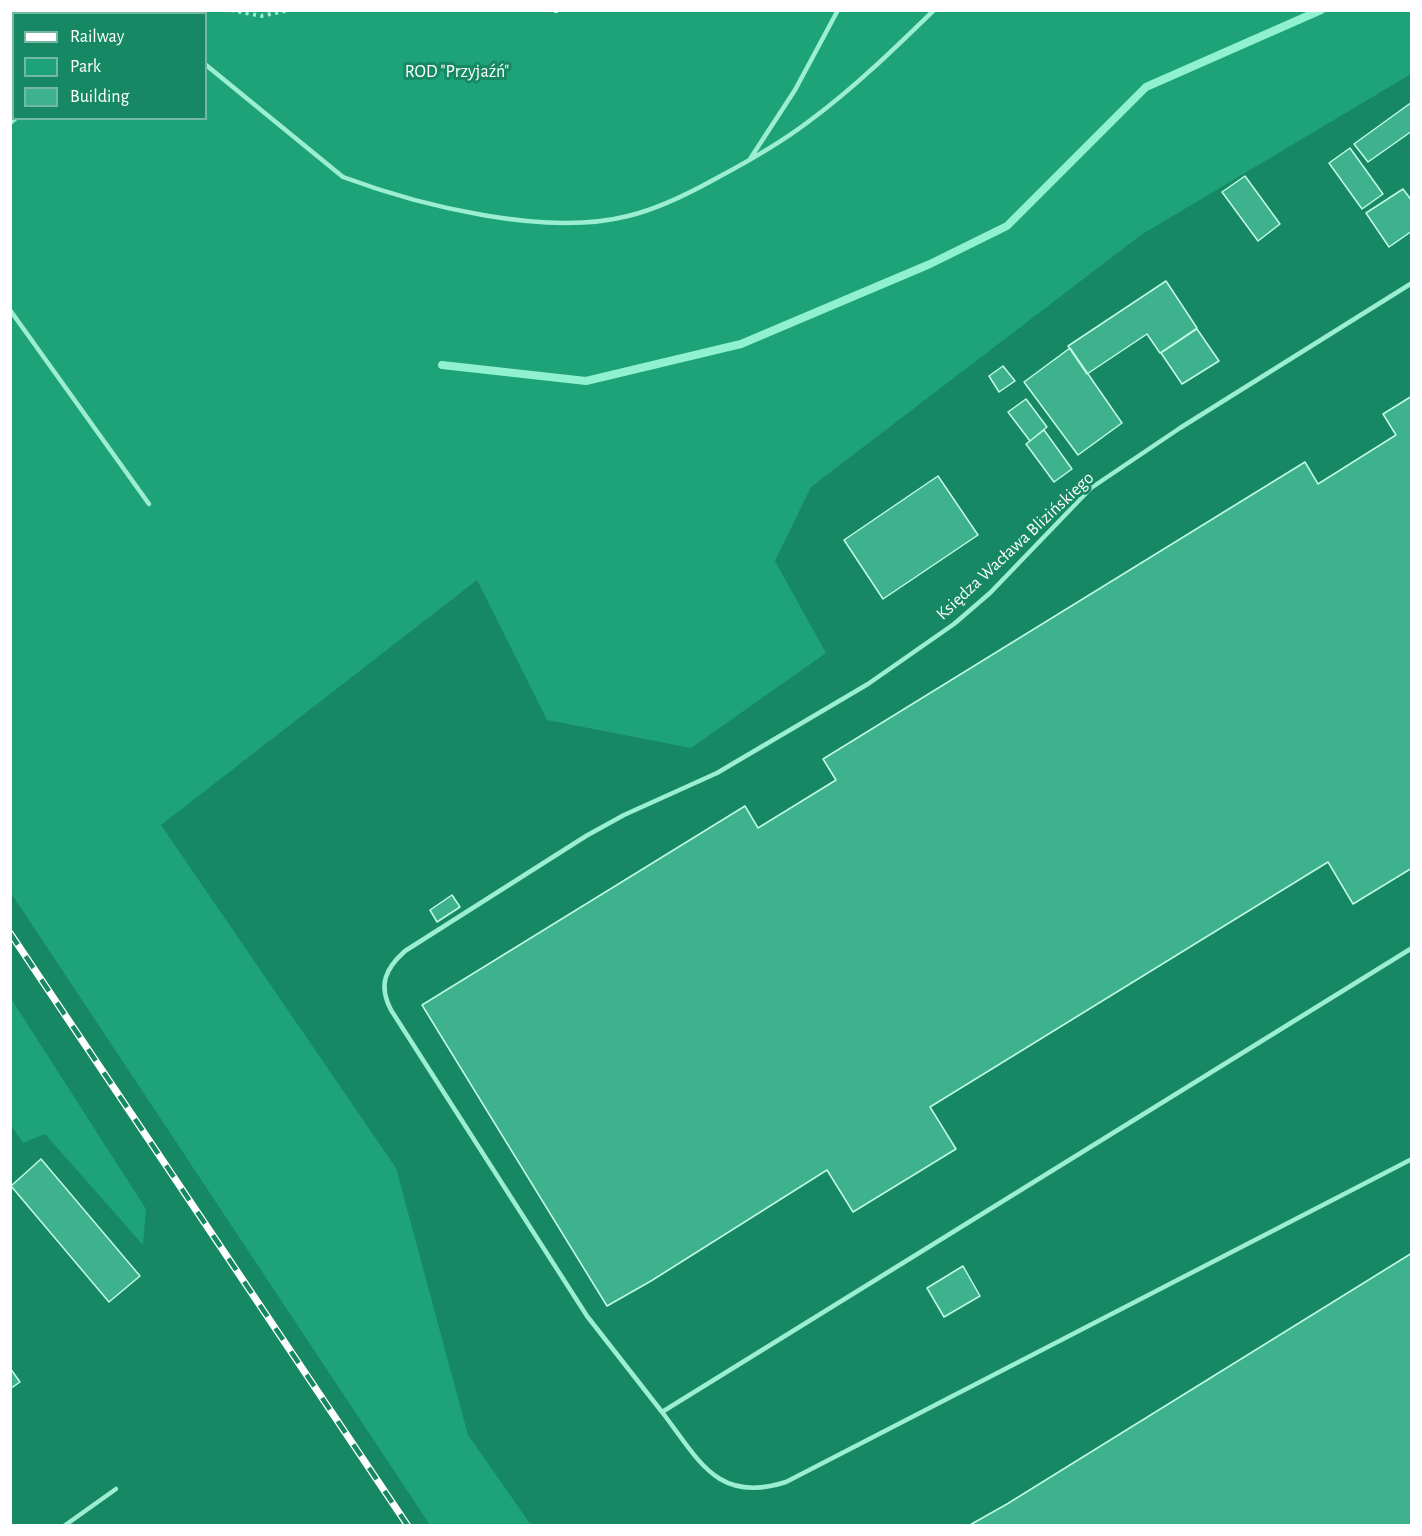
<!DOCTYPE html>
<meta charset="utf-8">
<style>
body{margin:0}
#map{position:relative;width:1422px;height:1536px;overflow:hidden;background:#168864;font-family:"Alegreya Sans",sans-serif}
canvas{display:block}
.frame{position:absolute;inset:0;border:12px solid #fff;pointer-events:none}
.legend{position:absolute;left:12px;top:12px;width:195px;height:108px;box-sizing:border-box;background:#168864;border:2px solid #73b8a2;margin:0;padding:8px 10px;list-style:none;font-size:18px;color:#fff}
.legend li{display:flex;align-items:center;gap:12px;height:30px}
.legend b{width:30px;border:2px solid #73b8a2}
</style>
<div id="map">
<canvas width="1422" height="1536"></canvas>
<div class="frame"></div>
<ul class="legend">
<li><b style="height:8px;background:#fff"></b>Railway</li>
<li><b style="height:16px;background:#1ea277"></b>Park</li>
<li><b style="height:16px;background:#3eb28d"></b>Building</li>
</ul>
</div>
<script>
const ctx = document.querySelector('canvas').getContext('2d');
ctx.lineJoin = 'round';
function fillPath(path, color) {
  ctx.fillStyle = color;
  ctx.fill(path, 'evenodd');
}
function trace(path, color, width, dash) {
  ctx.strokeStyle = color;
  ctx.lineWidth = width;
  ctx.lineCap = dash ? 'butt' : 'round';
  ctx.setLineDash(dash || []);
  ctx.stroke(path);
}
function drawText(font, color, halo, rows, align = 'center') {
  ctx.font = font + ' "Alegreya Sans",sans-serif';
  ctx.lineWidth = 6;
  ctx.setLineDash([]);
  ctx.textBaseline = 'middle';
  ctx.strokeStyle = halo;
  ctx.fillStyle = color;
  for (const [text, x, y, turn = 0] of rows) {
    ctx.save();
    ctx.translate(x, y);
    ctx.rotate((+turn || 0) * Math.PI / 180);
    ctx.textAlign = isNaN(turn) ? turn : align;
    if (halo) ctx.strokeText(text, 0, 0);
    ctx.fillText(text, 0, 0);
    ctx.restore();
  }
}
const green = new Path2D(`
 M11 11H36L39 13 14 14V118H206V14H47L44 11H1411V74L1141 235 811 487 775 561 826 653 691 748 547 720 477 580 161 825 396 1168 468 1435 531 1525H430L11 893Z
 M10 997 146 1209 143 1245 45 1134 23 1143 11 1125Z`);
const stream = new Path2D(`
 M442 365 586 381 741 344 930 264 1007 226 1146 87 1321 10`);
const building = new Path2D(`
 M1412 102V131L1368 162 1354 144Z
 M1350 148 1383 194 1362 209 1329 163Z
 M1245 176 1280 224 1258 241 1222 192Z
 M1403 189 1412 201V231L1389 247 1366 213Z
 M1166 281 1197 328 1160 353 1147 334 1087 374 1068 346Z
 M1197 329 1219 361 1182 384 1161 353Z
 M1070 348 1122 423 1078 455 1024 382Z
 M1003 366 1015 381 999 392 989 376Z
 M1412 396V868L1353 904 1328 862 930 1107 956 1149 853 1212 827 1170 651 1281 607 1306 422 1005 745 806 758 828 836 780 823 759 1305 462 1318 484 1396 435 1383 414Z
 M1026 399 1047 427 1030 441 1008 412Z
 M1044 430 1072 469 1054 482 1026 444Z
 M938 476 978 535 883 599 844 540Z
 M452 895 460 907 437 922 430 910Z
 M41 1159 140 1276 109 1302 11 1186Z
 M1412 1253V1526H968L1007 1504Z
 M963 1266 980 1296 944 1317 927 1288Z
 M10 1368 20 1382 10 1389Z`);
const path = new Path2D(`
 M231 10 261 16 290 10
 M556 10V13`);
const lane = new Path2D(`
 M104 10 110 14
 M206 65 343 177C421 206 546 237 628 216 658 209 688 194 715 179 747 162 779 144 808 122 853 89 894 49 934 10
 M10 123 16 118
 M750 159 795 90 838 10
 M1412 283 1180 428 1091 488 990 593 954 624 868 684 717 773 624 815 586 836 405 951C385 969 378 985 391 1010L587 1316 662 1412 1412 948
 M10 310 149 504
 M662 1412C699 1460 717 1504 786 1482L1412 1159
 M64 1526 116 1489`);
const rail = new Path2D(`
 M10 933 408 1526`);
const parkNames = [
 ["ROD \"Przyjaźń\"",457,72]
];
const streetNames = [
 ["Księdza Wacława Blizińskiego",1015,546,-43]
];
fillPath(green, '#1ea277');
trace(stream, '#8ff1d0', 8);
fillPath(building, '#3eb28d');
trace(building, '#c2fae8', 1.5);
trace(path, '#9ceed3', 4, [3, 4.5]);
trace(lane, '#9ceed3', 4.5);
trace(rail, '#fff', 7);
trace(rail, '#168864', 4.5, [14]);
drawText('18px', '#fff', '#168864', parkNames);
drawText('18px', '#fff', '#168864', streetNames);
</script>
